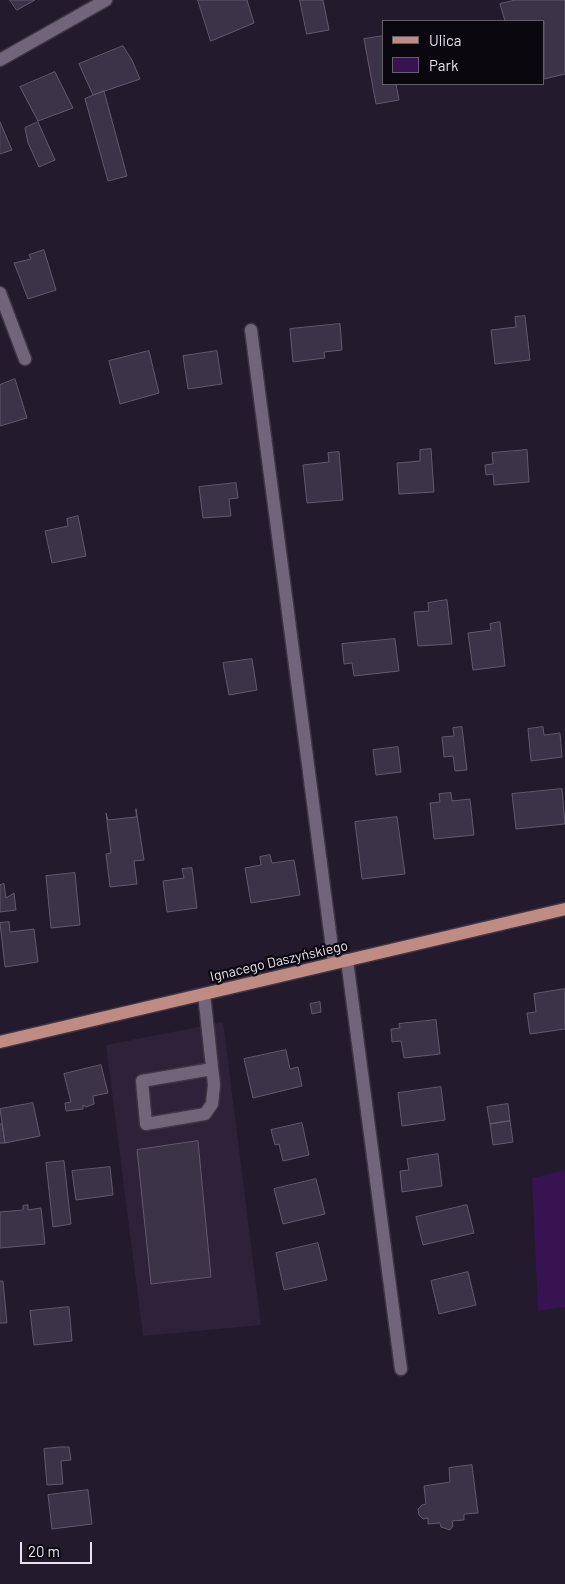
<!DOCTYPE html>
<meta charset="utf-8">
<style>
body{margin:0}
#map{position:relative;width:565px;height:1584px;overflow:hidden;background:#231a2d;font-family:Barlow,sans-serif}
canvas{display:block}
.legend{position:absolute;left:382px;top:20px;width:162px;height:65px;box-sizing:border-box;background:#0b070f;border:1px solid #635f69;margin:0;padding:6px 9px;list-style:none;font-size:15px;color:#e8e2ef}
.legend li{display:flex;align-items:center;gap:10px;height:25px}
.legend b{width:25px;border:1px solid #635f69}
.scale{position:absolute;left:20px;top:1542px;width:72px;height:22px;box-sizing:border-box;border:2px solid #e8e2ef;border-top:0;padding-left:6px;font-size:15px;line-height:18px;white-space:nowrap;color:#e8e2ef;-webkit-text-stroke:4px #0b070f;paint-order:stroke}
</style>
<div id="map">
<canvas width="565" height="1584"></canvas>
<ul class="legend">
<li><b style="height:6px;background:#c08b83"></b>Ulica</li>
<li><b style="height:14px;background:#381352"></b>Park</li>
</ul>
<div class="scale">20 m</div>
</div>
<script>
const ctx = document.querySelector('canvas').getContext('2d');
ctx.lineJoin = 'round';
function fillPath(path, color) {
  ctx.fillStyle = color;
  ctx.fill(path, 'evenodd');
}
function trace(path, color, width, dash) {
  ctx.strokeStyle = color;
  ctx.lineWidth = width;
  ctx.lineCap = dash ? 'butt' : 'round';
  ctx.setLineDash(dash || []);
  ctx.stroke(path);
}
function drawText(font, color, halo, rows, align = 'center') {
  ctx.font = font + ' Barlow,sans-serif';
  ctx.lineWidth = 4.5;
  ctx.setLineDash([]);
  ctx.textBaseline = 'middle';
  ctx.strokeStyle = halo;
  ctx.fillStyle = color;
  for (const [text, x, y, turn = 0] of rows) {
    ctx.save();
    ctx.translate(x, y);
    ctx.rotate((+turn || 0) * Math.PI / 180);
    ctx.textAlign = isNaN(turn) ? turn : align;
    if (halo) ctx.strokeText(text, 0, 0);
    ctx.fillText(text, 0, 0);
    ctx.restore();
  }
}
const built = new Path2D(`
 M223 1022 261 1325 143 1336 106 1045Z`);
const green = new Path2D(`
 M565 1170V1307L538 1311 532 1178Z`);
const building = new Path2D(`
 M10 0H35L17 10Z
 M198 0H247L254 23 211 41Z
 M300 0H323L329 30 307 34Z
 M516 0H565V74L544 79V21H505L500 4Z
 M384 36V84H396L399 100 376 104 364 39Z
 M123 46 132 60 140 79 93 95 79 64Z
 M55 72 73 108 38 121 20 87Z
 M104 91 127 176 108 181 85 99Z
 M0 122 12 150 0 154Z
 M38 122 55 160 39 167 28 143 25 128Z
 M44 250 56 290 28 299 14 263 31 259 29 255Z
 M525 316 530 360 495 364 491 330 516 327 515 317Z
 M340 324 342 350 324 352 325 358 293 362 290 329Z
 M149 351 159 393 120 404 109 361Z
 M217 351 222 384 188 389 183 356Z
 M15 379 27 418 0 426V385Z
 M431 449 434 492 399 494 397 463 420 461V450Z
 M527 450 529 482 494 485 493 474 486 475 485 465 493 464 492 453Z
 M339 452 343 500 307 503 303 465 329 462 328 453Z
 M236 483 238 498 229 499 231 516 203 518 199 487Z
 M78 516 86 556 52 563 45 531 68 526 67 519Z
 M447 600 452 644 418 646 414 612 429 611 428 603Z
 M500 622 505 666 473 670 468 633 491 630 490 624Z
 M395 639 399 671 354 676 352 663 344 664 342 644Z
 M252 659 257 690 229 695 223 663Z
 M462 727 467 770 455 771 453 756 444 757 442 737 454 736 453 728Z
 M543 727 544 735 560 733 562 757 531 761 528 729Z
 M398 747 401 772 376 775 373 750Z
 M562 789 565 824 516 829 512 794Z
 M451 793 452 801 470 799 474 835 434 839 430 803 440 802 439 794Z
 M136 809 144 860 134 861 137 884 110 887 106 854 111 853 106 813 108 820 136 817Z
 M397 817 405 874 362 879 355 822Z
 M270 855 272 863 294 860 300 895 251 903 245 868 261 865 260 857Z
 M192 868 197 908 167 912 163 881 184 878 182 869Z
 M75 873 80 925 51 928 46 876Z
 M4 884 6 898 14 893 16 910 0 912V885Z
 M9 922 10 932 34 929 38 962 5 967 0 923Z
 M565 989V1029L530 1034 527 1013 536 1012 534 994Z
 M320 1002 321 1012 312 1014 310 1004Z
 M436 1020 440 1054 404 1058 401 1041 392 1042 391 1029 400 1028 399 1024Z
 M286 1050 290 1069 298 1067 302 1086 253 1098 244 1059Z
 M101 1065 108 1093 93 1096 94 1104 86 1107 83 1105V1109L66 1111 65 1103 71 1102 64 1074Z
 M441 1087 445 1120 402 1126 398 1093Z
 M33 1103 40 1136 5 1143 0 1109Z
 M508 1104 510 1121 490 1124 487 1107Z
 M510 1121 513 1142 493 1145 490 1124Z
 M302 1123 309 1155 283 1161 279 1144 275 1145 271 1130Z
 M0 1124H2L5 1143H0Z
 M198 1141 211 1277 151 1284 137 1150Z
 M438 1154 442 1186 402 1192 400 1171 409 1170 407 1159Z
 M64 1161 71 1224 53 1227 46 1163Z
 M110 1167 113 1195 76 1200 72 1171Z
 M316 1179 325 1214 283 1224 274 1189Z
 M28 1205V1210L41 1208 45 1244 0 1248V1212L23 1210V1206Z
 M467 1205 474 1233 423 1245 416 1217Z
 M318 1243 327 1280 284 1290 276 1253Z
 M468 1272 476 1305 439 1314 431 1281Z
 M0 1281H3L7 1323H0Z
 M69 1307 72 1341 34 1345 30 1311Z
 M60 1447H69L71 1460 61 1461 63 1484 47 1485 44 1449Z
 M472 1465 478 1513 464 1514V1520L452 1521 453 1526 450 1530 441 1527 440 1523 428 1524V1518L423 1519 419 1515 418 1509 422 1505 426 1504 424 1486 450 1482 449 1468Z
 M88 1490 92 1524 52 1529 48 1495Z`);
const minor = new Path2D(`
 M0 60 106 0
 M0 293 25 359
 M251 330 334 963
 M347 960 401 1369
 M204 994 214 1085 212 1104 205 1114 146 1124 142 1081 212 1069`);
const major = new Path2D(`
 M0 1042 565 909`);
const streetNames = [
 ["Ignacego Daszyńskiego",279,961,-13]
];
fillPath(built, '#2e213a');
fillPath(green, '#381352');
fillPath(building, '#3d3348');
trace(building, '#63586e', 1);
trace(minor, '#3d3644', 15);
trace(major, '#3d3644', 15);
trace(minor, '#71657c', 12);
trace(major, '#c08b83', 12);
drawText('14px', '#e8e2ef', '#0b070f', streetNames);
</script>
